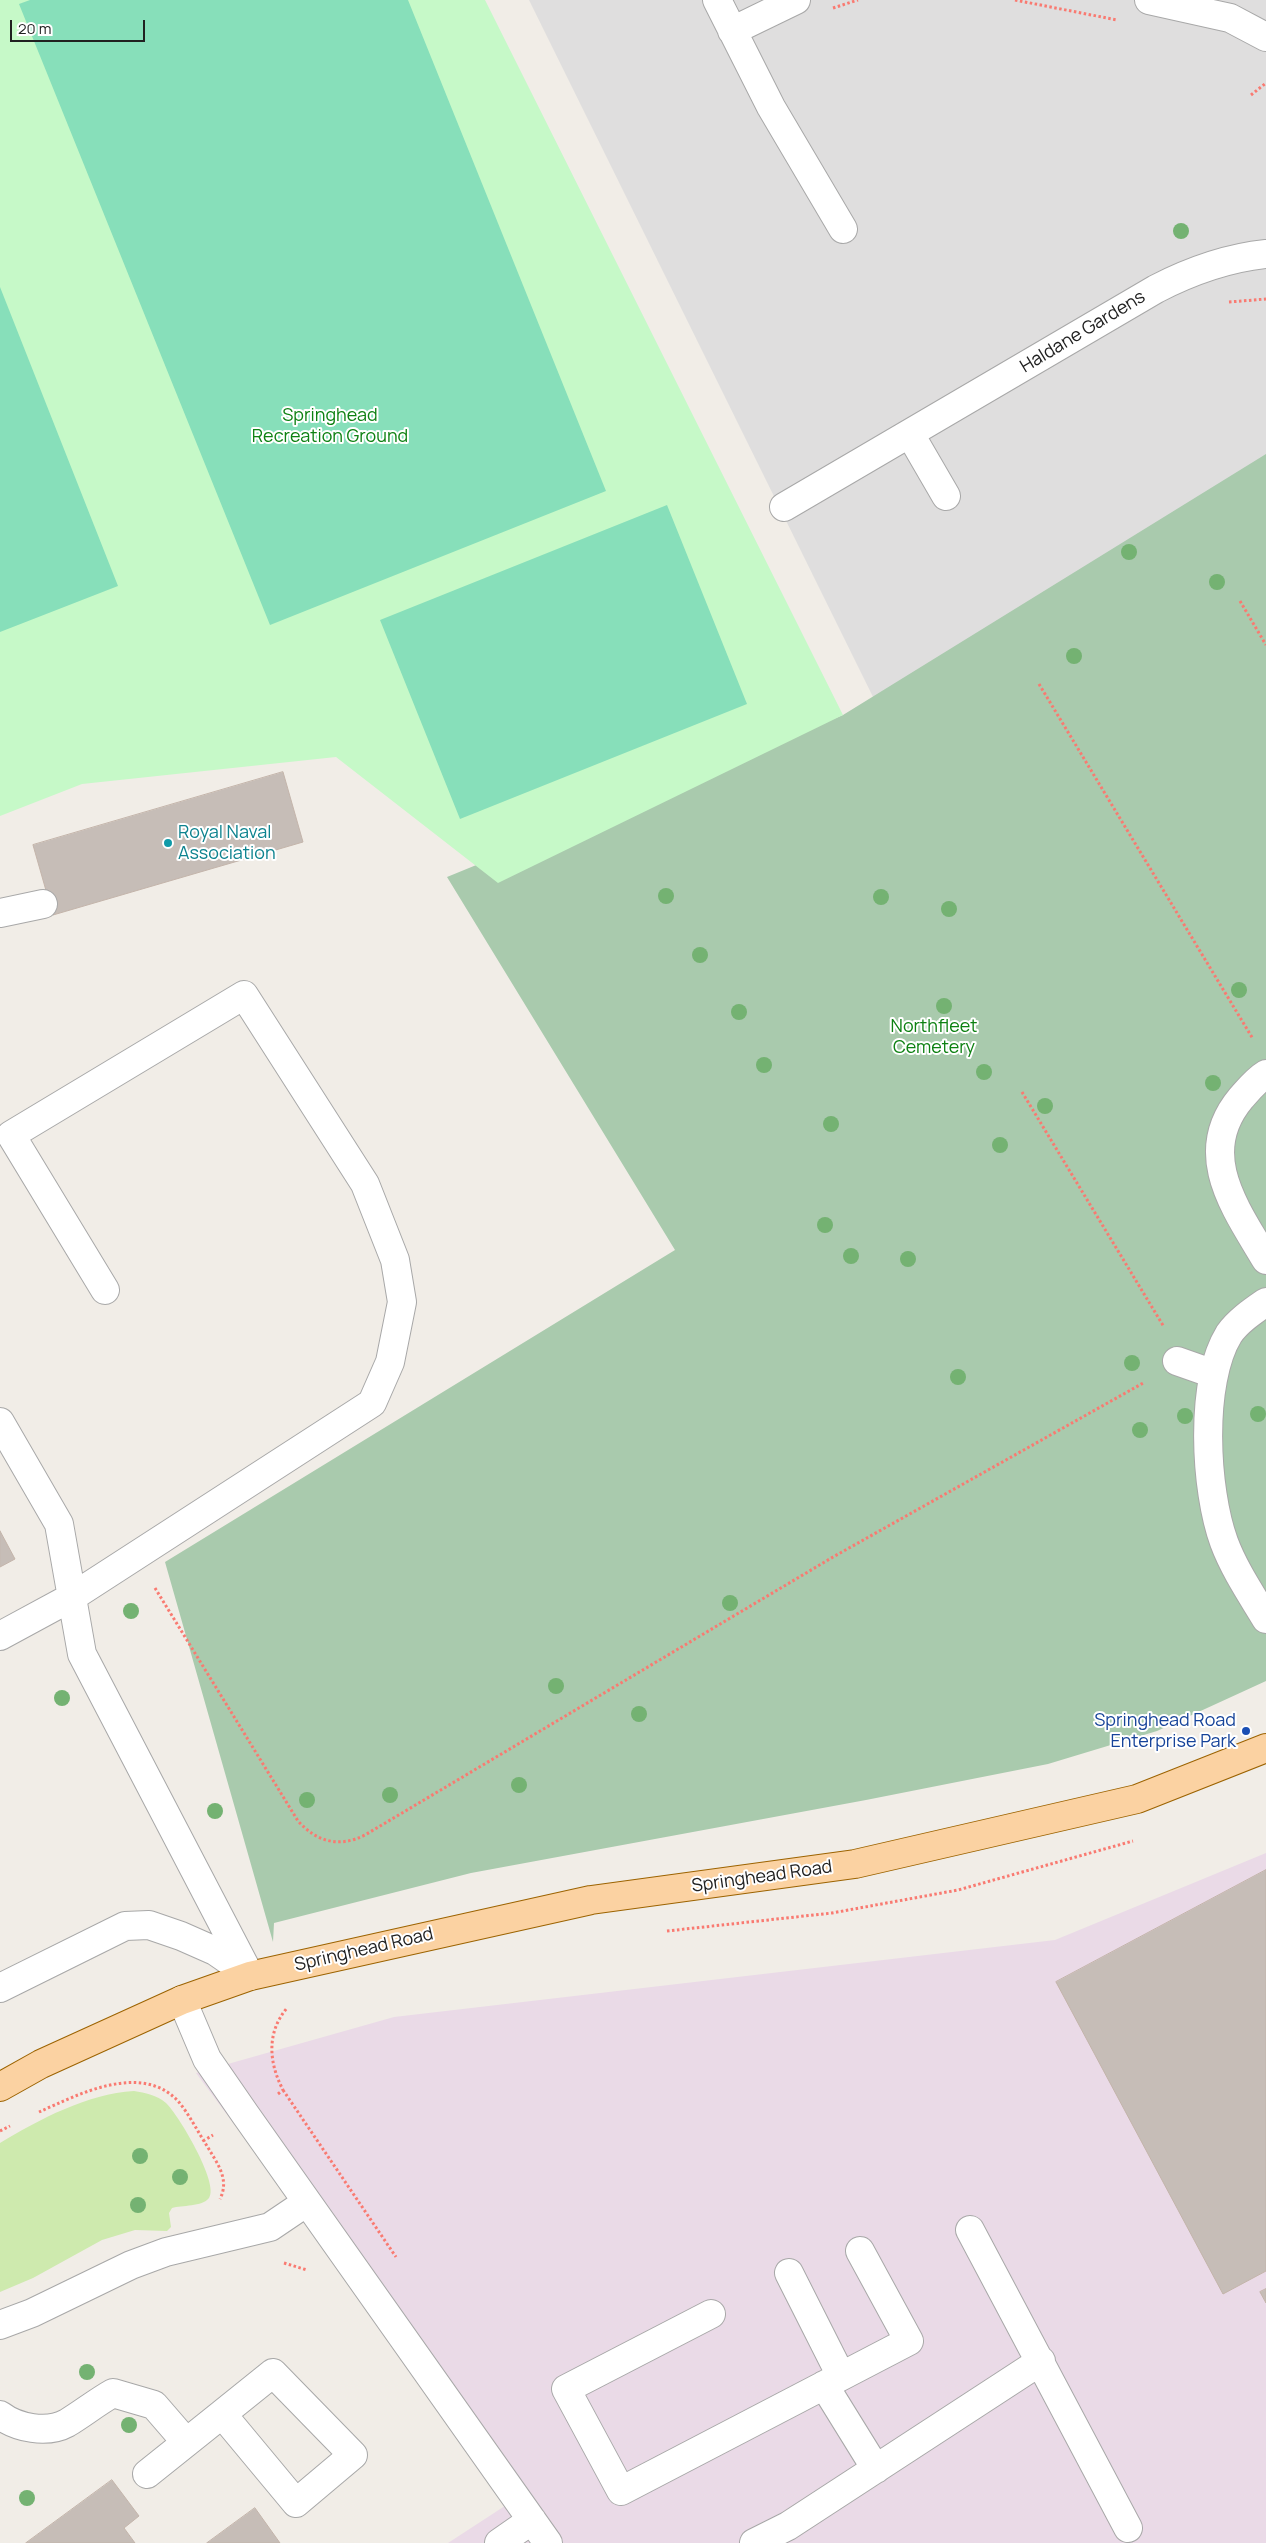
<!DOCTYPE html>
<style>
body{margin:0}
#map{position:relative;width:1266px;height:2543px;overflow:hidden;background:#f1ede7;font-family:Manrope,sans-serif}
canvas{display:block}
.scale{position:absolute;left:10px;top:20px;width:135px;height:22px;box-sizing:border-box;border:2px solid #212121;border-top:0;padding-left:6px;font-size:15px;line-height:18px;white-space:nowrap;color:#212121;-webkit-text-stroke:4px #fff;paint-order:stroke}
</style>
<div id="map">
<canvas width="1266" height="2543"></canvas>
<div class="scale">20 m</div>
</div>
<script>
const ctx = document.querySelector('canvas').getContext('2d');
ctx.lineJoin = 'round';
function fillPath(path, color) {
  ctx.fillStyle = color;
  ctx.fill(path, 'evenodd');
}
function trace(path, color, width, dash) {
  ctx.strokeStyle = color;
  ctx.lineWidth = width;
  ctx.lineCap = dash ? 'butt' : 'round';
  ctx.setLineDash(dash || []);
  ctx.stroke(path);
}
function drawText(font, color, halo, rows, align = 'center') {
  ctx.font = font + ' Manrope,sans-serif';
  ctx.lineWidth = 4;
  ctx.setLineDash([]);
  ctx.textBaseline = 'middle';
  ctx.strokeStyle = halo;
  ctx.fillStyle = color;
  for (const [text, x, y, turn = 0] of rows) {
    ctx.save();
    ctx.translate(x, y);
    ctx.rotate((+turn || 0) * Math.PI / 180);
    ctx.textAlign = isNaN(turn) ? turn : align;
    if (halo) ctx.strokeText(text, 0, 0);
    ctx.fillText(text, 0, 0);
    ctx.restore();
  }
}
const residential = new Path2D(`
 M529 0H1266V456L878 707Z`);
const industrial = new Path2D(`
 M1266 1853V2543H448L514 2500 196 2073 394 2017 1055 1940Z`);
const grass = new Path2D(`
 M134 2091C145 2093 157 2095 166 2103 178 2114 220 2184 209 2198 202 2207 182 2205 172 2208L169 2213 171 2227 167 2231 135 2230 102 2240 33 2278 0 2292V2143C40 2119 87 2094 134 2091Z`);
const cemetery = new Path2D(`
 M1266 454V1681L1157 1731 1048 1764 866 1800 471 1873 274 1923 273 1942 165 1562 675 1250 447 877 843 715Z`);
const park = new Path2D(`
 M0 0H485L843 715 498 883 336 757 82 784 0 816Z`);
const pitch = new Path2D(`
 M30 0H408L606 491 270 625 19 4Z
 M0 287 118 586 0 632Z
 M667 505 747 704 460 819 380 620Z`);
const building = new Path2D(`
 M283 772 303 842 53 915 33 845Z
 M0 1531 15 1559 0 1567Z
 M1266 1870V2271L1223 2294 1056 1982Z
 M1266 2289V2303L1260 2292Z
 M112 2480 139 2516 124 2528 135 2543H26Z
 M255 2508 280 2543H207Z`);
const path = new Path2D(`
 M1015 0 1117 20
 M833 8 858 0
 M1251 95 1266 83
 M1229 302 1266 299
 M1240 601 1266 645
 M1039 684 1253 1039
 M1022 1092 1164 1327
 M155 1588 298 1821C317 1842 339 1848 365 1835L833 1557 1145 1382
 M667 1931 832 1913 958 1890 1133 1841
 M283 2090 396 2257
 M278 2094 283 2090C269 2063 266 2033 287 2008
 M39 2112C79 2094 141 2062 178 2101 189 2114 198 2132 207 2146 217 2163 230 2179 220 2199
 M0 2131 10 2126
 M203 2141 213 2135
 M284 2263 307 2270`);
const minor = new Path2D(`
 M717 0 771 107 843 229
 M1149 0 1230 18 1266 37
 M732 31 796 0
 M910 434 946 496
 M784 507 1156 289C1191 271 1227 258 1266 254
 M0 913 43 904
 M1266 1074C1256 1080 1249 1089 1241 1098 1194 1154 1236 1209 1266 1260
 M1266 1302C1253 1311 1238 1321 1229 1334 1199 1383 1205 1490 1224 1542 1234 1569 1251 1594 1266 1619
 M1177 1361 1214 1374
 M0 1422 59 1524 82 1654 250 1976
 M0 1636 72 1597 372 1403 390 1362 402 1302 395 1260 365 1184 244 995 11 1135 105 1290
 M0 1988 125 1926 149 1925 181 1936 215 1951 247 1973
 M182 2000 207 2059 245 2114 548 2543
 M970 2230 1128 2528
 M789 2273 841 2376
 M711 2314 566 2389 621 2491 909 2341 860 2251
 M0 2325 32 2313 131 2265 166 2252 270 2227 307 2202
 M273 2373 353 2455 296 2503 222 2414Z
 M824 2385 876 2469
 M0 2415C17 2428 47 2434 67 2423 82 2414 97 2402 113 2393L154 2405 186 2442
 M147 2474 222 2414
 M499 2543 532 2520
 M754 2543 788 2526 1041 2361`);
const major = new Path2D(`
 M0 2087 41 2064 182 2000 250 1976 591 1900 855 1864 1137 1799 1266 1748`);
const trees = [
 [1181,231],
 [1129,552],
 [1217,582],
 [1074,656],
 [666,896],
 [881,897],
 [949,909],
 [700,955],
 [1239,990],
 [944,1006],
 [739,1012],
 [764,1065],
 [984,1072],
 [1213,1083],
 [1045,1106],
 [831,1124],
 [1000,1145],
 [825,1225],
 [851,1256],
 [908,1259],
 [1132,1363],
 [958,1377],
 [1258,1414],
 [1185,1416],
 [1140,1430],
 [730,1603],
 [131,1611],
 [556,1686],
 [62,1698],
 [639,1714],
 [519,1785],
 [390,1795],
 [307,1800],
 [215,1811],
 [140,2156],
 [180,2177],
 [138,2205],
 [87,2372],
 [129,2425],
 [27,2498]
];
const markers = [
 [168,843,5,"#0f9aa8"],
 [1246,1731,5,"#1a4fb4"]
];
const streetNames = [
 ["Haldane Gardens",1083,332,-31],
 ["Springhead Road",762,1877,-8],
 ["Springhead Road",364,1950,-13]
];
const parkNames = [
 ["Springhead",330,416],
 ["Recreation Ground",330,437],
 ["Northfleet",934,1027],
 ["Cemetery",934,1048]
];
const cultureNames = [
 ["Royal Naval",178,833],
 ["Association",178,854]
];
const transitNames = [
 ["Springhead Road",1236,1721],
 ["Enterprise Park",1236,1742]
];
fillPath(residential, '#dfdede');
fillPath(industrial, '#eadae7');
fillPath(grass, '#ceeaae');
fillPath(cemetery, '#a9caad');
fillPath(park, '#c6f9c8');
fillPath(pitch, '#87dfba');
fillPath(building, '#c6bdb7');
trace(building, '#c3b4aa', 1);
trace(minor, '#a8a8a8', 30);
trace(major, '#9c6301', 30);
trace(path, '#f97a71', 3, [2.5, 2.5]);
trace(minor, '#fff', 28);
trace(major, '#fbd2a2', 28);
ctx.fillStyle = '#74b272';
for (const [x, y] of trees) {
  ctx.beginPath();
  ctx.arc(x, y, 8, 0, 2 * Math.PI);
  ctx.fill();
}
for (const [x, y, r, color] of markers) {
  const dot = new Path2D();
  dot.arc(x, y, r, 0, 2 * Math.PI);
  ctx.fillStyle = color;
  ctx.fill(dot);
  trace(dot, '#fff', 2);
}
drawText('18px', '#212121', '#fff', streetNames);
drawText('18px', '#0d8112', '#fff', parkNames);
drawText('18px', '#0d838f', '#fff', cultureNames, 'left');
drawText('18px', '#164399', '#fff', transitNames, 'right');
</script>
